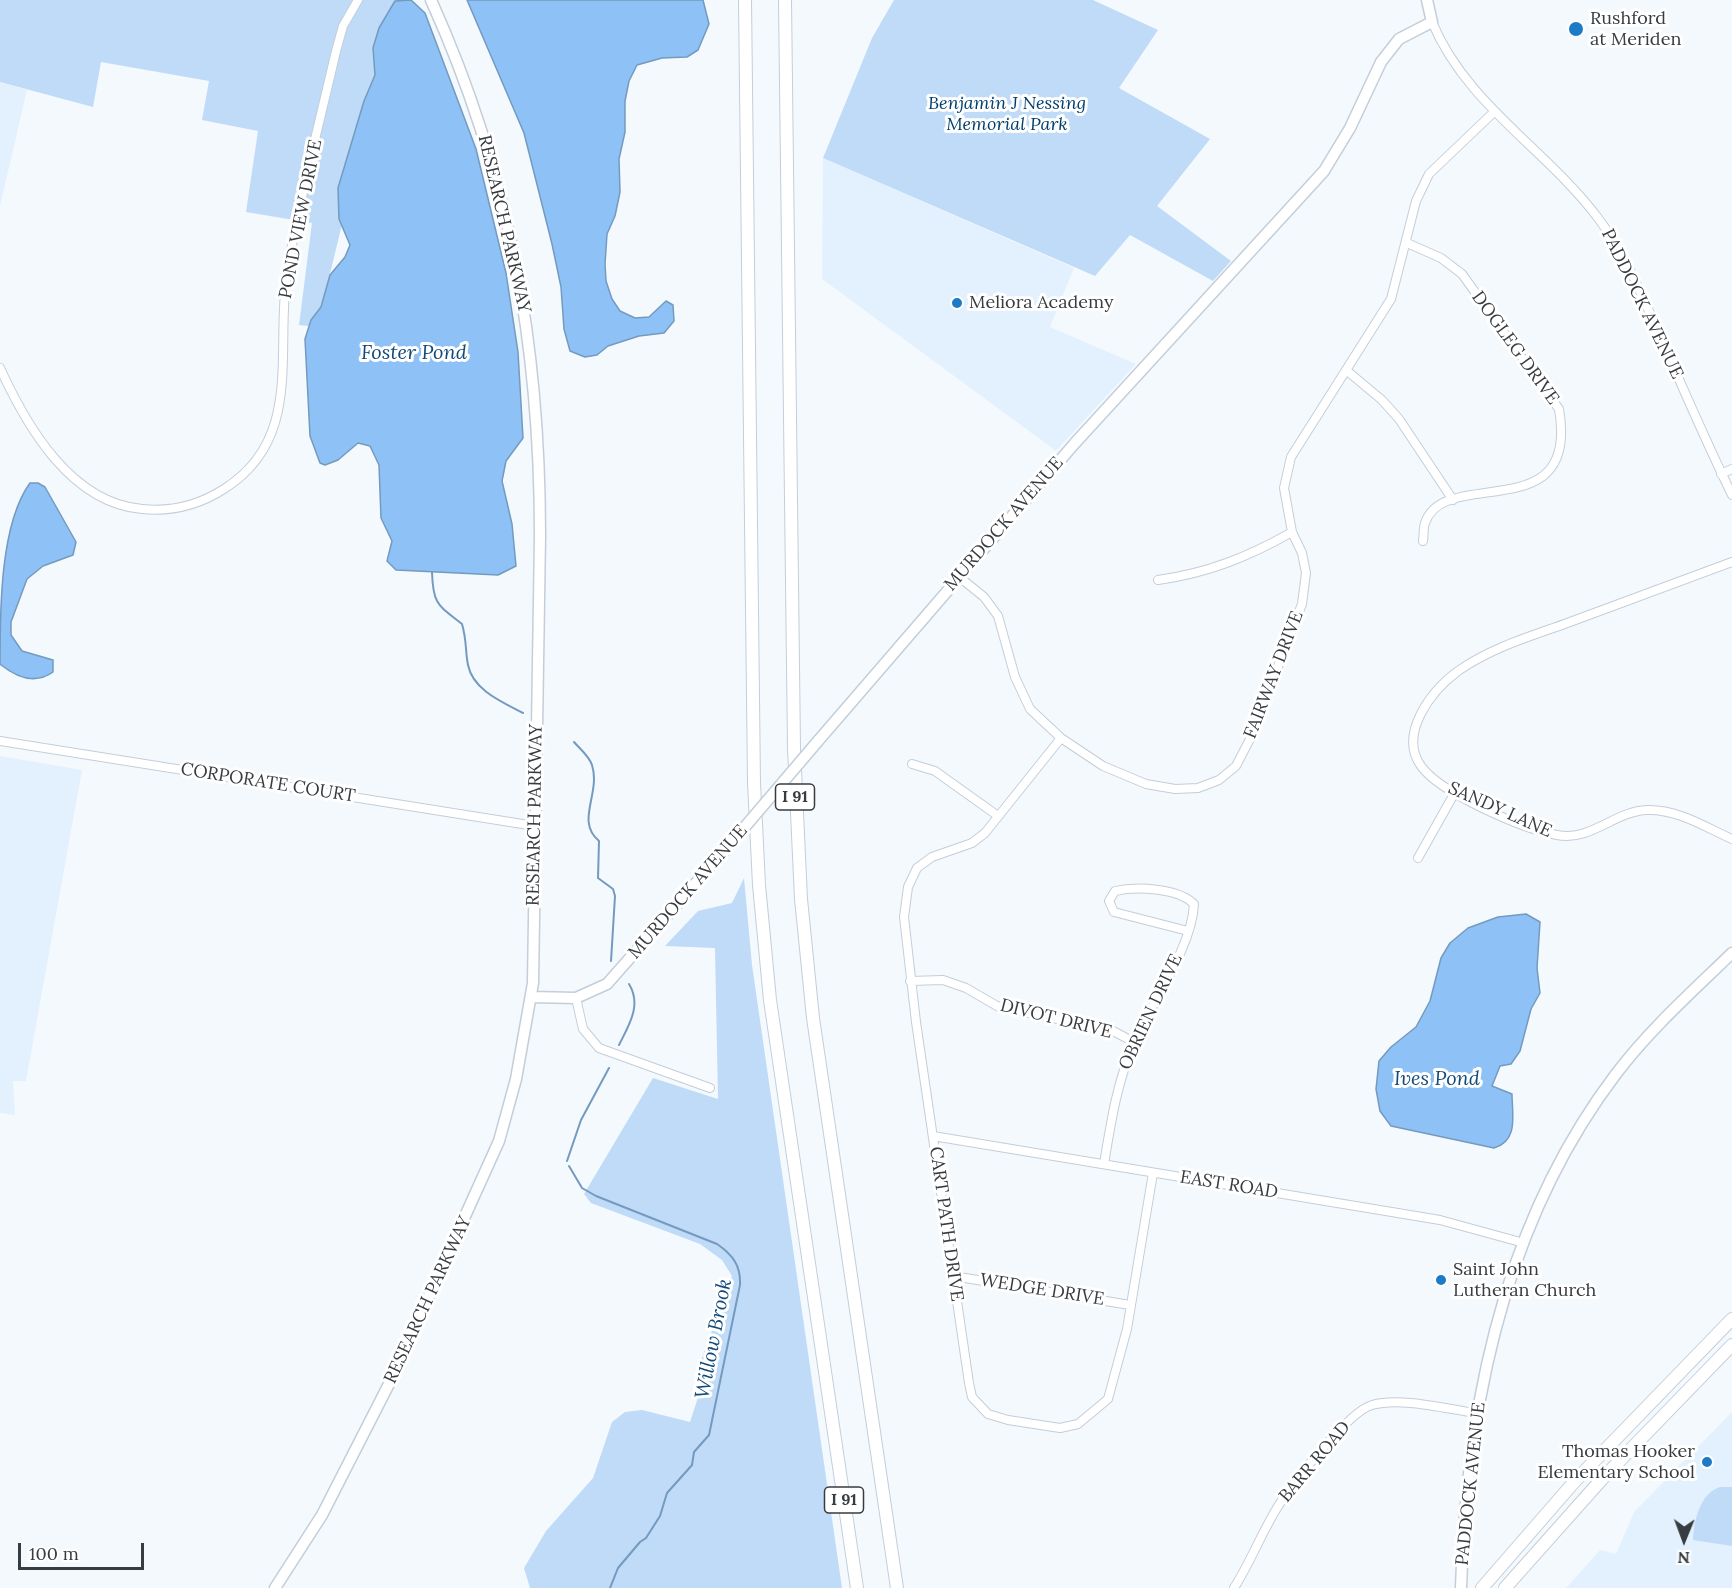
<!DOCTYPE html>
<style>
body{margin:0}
#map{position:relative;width:1732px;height:1588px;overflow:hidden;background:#f4f9fd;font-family:Lora,serif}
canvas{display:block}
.north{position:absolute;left:1654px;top:1510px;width:60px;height:60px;-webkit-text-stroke:4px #fff;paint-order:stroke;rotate:181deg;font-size:16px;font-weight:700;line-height:24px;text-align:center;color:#373c40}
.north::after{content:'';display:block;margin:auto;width:21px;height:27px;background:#373c40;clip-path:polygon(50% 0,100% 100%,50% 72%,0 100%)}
.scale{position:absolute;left:18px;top:1543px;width:126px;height:27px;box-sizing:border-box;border:3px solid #373c40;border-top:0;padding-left:8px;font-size:18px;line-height:21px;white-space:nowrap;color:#373c40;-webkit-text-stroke:4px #fff;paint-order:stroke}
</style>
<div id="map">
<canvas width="1732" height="1588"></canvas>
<div class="north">N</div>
<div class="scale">100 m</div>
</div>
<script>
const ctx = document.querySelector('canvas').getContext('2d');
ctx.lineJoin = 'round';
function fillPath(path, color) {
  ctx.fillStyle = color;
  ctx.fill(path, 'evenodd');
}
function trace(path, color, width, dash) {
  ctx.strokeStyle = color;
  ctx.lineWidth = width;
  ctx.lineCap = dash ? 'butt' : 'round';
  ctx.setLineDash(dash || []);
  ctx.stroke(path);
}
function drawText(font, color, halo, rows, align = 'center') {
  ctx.font = font + ' Lora,serif';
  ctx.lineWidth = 6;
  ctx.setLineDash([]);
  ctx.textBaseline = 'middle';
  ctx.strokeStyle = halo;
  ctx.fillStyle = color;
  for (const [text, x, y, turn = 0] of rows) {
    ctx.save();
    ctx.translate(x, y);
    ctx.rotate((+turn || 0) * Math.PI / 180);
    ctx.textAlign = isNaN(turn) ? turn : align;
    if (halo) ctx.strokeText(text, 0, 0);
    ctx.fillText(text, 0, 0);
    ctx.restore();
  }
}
const built = new Path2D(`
 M0 82 27 90 0 206Z
 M823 158 1074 268 1050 327 1136 364 1056 451 822 279Z
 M0 756 82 770 26 1081H13L15 1115 0 1113Z
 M1732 1412V1588H1566L1600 1550 1616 1554 1634 1512Z`);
const green = new Path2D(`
 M0 0H405L392 19 317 327 299 325 312 223 246 212 258 131 202 120 209 81 101 62 93 107 0 82Z
 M894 0H1093L1158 30 1119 88 1210 139 1157 206 1231 261 1213 281 1130 235 1095 276 823 158 872 38Z
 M744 878 752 965 842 1588H530L524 1568 546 1531 593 1478 612 1422 625 1412 642 1410 690 1422 704 1379 699 1366 732 1276 722 1260 700 1244 591 1203 584 1194 653 1078 718 1099 715 948 665 946 698 911 732 903Z
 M1720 1487H1732V1546L1693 1540C1694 1521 1700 1493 1720 1487Z`);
const water = new Path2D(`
 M411 0 425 13 476 149 506 273 518 352 523 438 506 461 502 481 512 524 516 566 498 575 396 570 387 561 392 541 381 518 379 465 370 446 358 443 338 460 325 465 320 463 310 436 305 339 311 320 321 307 330 275 345 257 350 245 339 219 338 188 364 101 375 75 373 48 379 28 395 1Z
 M467 0H703L709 24 698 50 687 57 662 58 637 65 629 81 625 101V132L619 159 620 192 615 216 607 234 605 264 606 281 612 299 620 311 635 318 649 317 666 301 673 305 674 321 664 333 639 336 608 346 597 355 585 357 570 351 564 329 561 287 552 244 524 133Z
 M30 483H38L45 487 76 542 73 555 43 566 27 579 11 622V635L22 651 53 660V672C35 685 16 677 0 664 0 610 0 524 30 483Z
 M1526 914 1540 922 1537 968 1540 993 1531 1009 1520 1051 1511 1064 1500 1066 1492 1086 1512 1094C1512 1114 1519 1141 1494 1148L1391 1126 1380 1111 1376 1089 1379 1061 1391 1047 1416 1027 1430 1001 1441 958 1450 943 1468 928 1498 917Z`);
const stream = new Path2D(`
 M432 572C433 605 438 605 462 624 467 641 465 650 468 665 473 690 502 702 523 713
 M574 742C580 749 589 756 592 765 601 794 575 821 599 841L598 878 613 889 615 896 611 961
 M619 1045C629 1025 642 1005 629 984
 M567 1161 581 1120 609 1068
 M569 1166 582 1188 596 1196 717 1244C733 1255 741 1266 740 1285L709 1435 694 1452 692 1465 667 1493 660 1516 646 1538 640 1542 618 1568 610 1588`);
const minor = new Path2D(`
 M1432 22C1467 105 1545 148 1598 218 1624 252 1642 295 1659 334 1683 388 1706 442 1732 495
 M1407 243 1441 258 1462 274 1559 409C1580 530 1444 465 1425 523 1423 528 1424 536 1423 541
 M0 368C27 427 71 503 142 509 171 512 199 505 224 489 304 439 275 351 287 273 299 199 319 125 336 51L343 26 358 0
 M1346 370 1382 400 1399 419 1453 500
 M1721 474 1732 469
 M1732 562C1678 582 1624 602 1570 622 1532 636 1492 647 1458 671 1431 691 1398 734 1421 766 1440 793 1523 829 1557 835 1590 842 1615 811 1647 810 1677 809 1705 827 1732 839
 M958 576 984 597 998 616 1015 677 1030 709 1061 738 1103 766 1146 784 1175 789 1198 788 1219 780 1236 766 1251 737 1302 604 1306 573 1302 553 1292 532 1284 488 1291 457 1391 299 1416 201 1429 174 1494 112
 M1158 580C1208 573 1248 557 1292 532
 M1061 738 985 833 972 843 932 857 917 868 908 887 904 917 916 1022 969 1383 972 1397 988 1414 1008 1420 1060 1428 1078 1424 1108 1399 1127 1329 1153 1173
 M0 741 535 826
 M912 764 935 771 998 816
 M1418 858 1454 794
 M910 981 943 980 966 988 997 1006 1113 1031 1134 1042
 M576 998 583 1029 599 1048 710 1088
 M933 1136 1440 1220 1524 1243
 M1104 1164C1111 1122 1117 1082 1134 1043 1151 1003 1192 948 1194 904 1178 888 1136 886 1115 891L1109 901 1114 912 1188 931
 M953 1276 1130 1305
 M1234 1588C1250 1563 1261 1534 1277 1508 1291 1485 1349 1411 1372 1405 1401 1397 1446 1409 1476 1413`);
const major = new Path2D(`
 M818 741 1075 443 1324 171 1350 128 1381 62 1399 39 1432 22 1427 0
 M531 997 576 998 607 984 732 842
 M275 1588 322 1515 390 1382 499 1141 516 1079 533 983 540 536C540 345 510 175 431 0
 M1461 1588C1466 1408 1505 1220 1616 1074 1650 1029 1692 992 1732 953`);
const highway = new Path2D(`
 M745 0 754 783 759 885 770 1000 857 1588
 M785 0 794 748 801 899 813 1018 897 1588
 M1482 1588 1575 1481 1732 1319
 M1505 1588 1602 1479 1732 1345`);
const majorBridge = new Path2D(`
 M732 842 818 741`);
const markers = [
 [1576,29,8,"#1c7ac6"],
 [957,303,6,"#1c7ac6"],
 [1441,1280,6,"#1c7ac6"],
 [1707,1462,6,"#1c7ac6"]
];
const shields = [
 [795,797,39],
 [844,1500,39]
];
const shieldNames = [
 ["I 91",795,797],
 ["I 91",844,1500]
];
const poiNames = [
 ["Rushford",1590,19],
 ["at Meriden",1590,40],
 ["Meliora Academy",969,303],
 ["Saint John",1453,1270],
 ["Lutheran Church",1453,1291],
 ["Thomas Hooker",1695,1452,"right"],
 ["Elementary School",1695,1473,"right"]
];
const parkNames = [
 ["Benjamin J Nessing",1007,104],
 ["Memorial Park",1007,125]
];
const streetNames = [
 ["POND VIEW DRIVE",301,219,-79],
 ["RESEARCH PARKWAY",504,224,77],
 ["PADDOCK AVENUE",1642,304,64],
 ["DOGLEG DRIVE",1515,348,54],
 ["MURDOCK AVENUE",1004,524,-49],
 ["FAIRWAY DRIVE",1274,675,-69],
 ["CORPORATE COURT",268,783,9],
 ["SANDY LANE",1500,810,24],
 ["RESEARCH PARKWAY",535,815,-89],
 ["MURDOCK AVENUE",688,892,-49],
 ["OBRIEN DRIVE",1151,1012,-65],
 ["DIVOT DRIVE",1056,1019,14],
 ["EAST ROAD",1229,1185,9],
 ["CART PATH DRIVE",946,1224,82],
 ["WEDGE DRIVE",1042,1290,9],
 ["RESEARCH PARKWAY",428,1300,-65],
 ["BARR ROAD",1315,1462,-50],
 ["PADDOCK AVENUE",1471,1484,-84]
];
const waterNames = [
 ["Foster Pond",414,353],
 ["Ives Pond",1437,1079],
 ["Willow Brook",714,1339,-79]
];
fillPath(built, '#e3f1ff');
fillPath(green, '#bfdbf7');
fillPath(water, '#8ec2f6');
trace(water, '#749abf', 1.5);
trace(stream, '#749abf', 2);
trace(minor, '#c3ceda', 10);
trace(major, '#c3ceda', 13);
trace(highway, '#c3ceda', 14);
trace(minor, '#fff', 8);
trace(major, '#fff', 10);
trace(highway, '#fff', 12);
trace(majorBridge, '#c3ceda', 13, []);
trace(majorBridge, '#fff', 10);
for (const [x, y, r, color] of markers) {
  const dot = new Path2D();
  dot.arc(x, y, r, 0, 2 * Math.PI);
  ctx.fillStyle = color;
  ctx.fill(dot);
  trace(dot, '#fff', 2);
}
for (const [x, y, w] of shields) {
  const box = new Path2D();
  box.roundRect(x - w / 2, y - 13, w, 26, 4.5);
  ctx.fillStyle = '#fff';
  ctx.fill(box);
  trace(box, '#373c40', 1.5);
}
drawText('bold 16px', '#373c40', null, shieldNames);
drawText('18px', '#373c40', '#fff', poiNames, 'left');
drawText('italic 18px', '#023f6e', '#fff', parkNames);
drawText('18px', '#373c40', '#fff', streetNames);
drawText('italic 20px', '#124a79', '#fff', waterNames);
</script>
